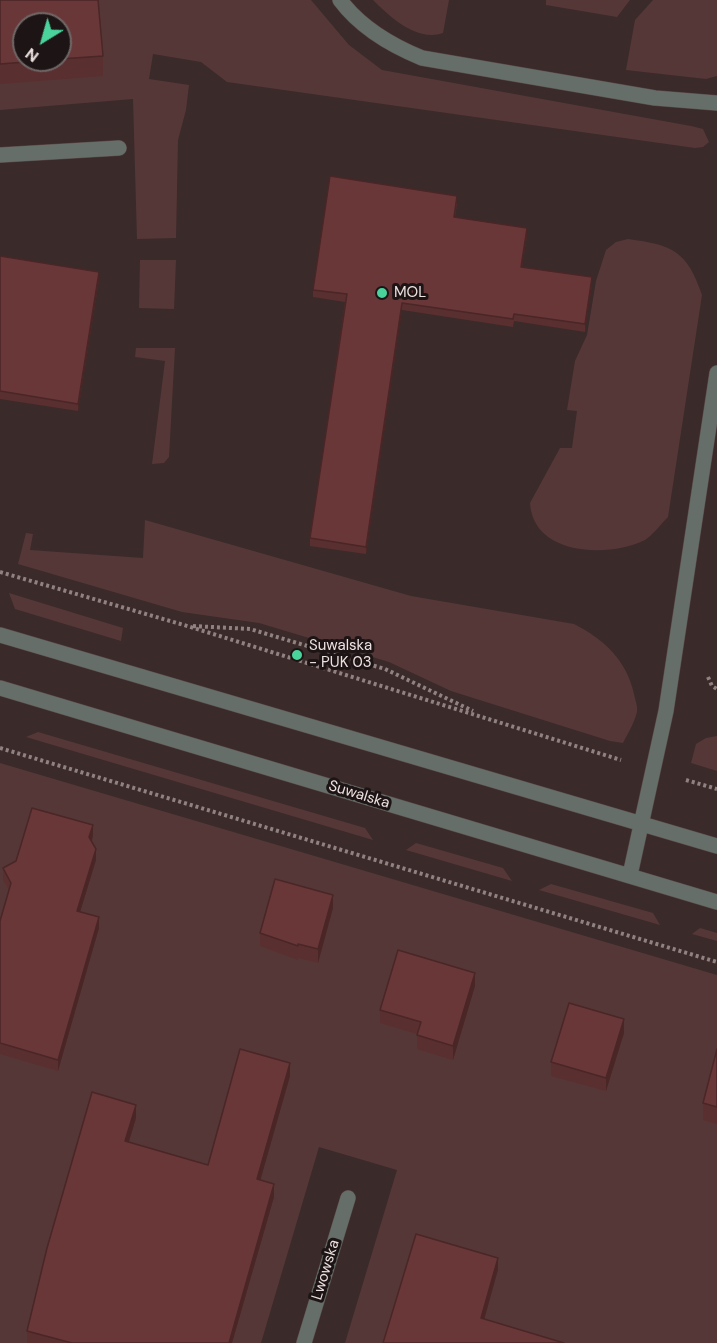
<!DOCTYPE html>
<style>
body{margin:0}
#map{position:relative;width:717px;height:1343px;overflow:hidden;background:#3b2a2a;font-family:"DM Sans",sans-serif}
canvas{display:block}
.north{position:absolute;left:12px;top:12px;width:60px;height:60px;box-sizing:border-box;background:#1d1515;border:2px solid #706767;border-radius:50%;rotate:217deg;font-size:16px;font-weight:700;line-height:24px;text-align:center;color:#ede1e1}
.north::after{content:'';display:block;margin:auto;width:21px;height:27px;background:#4ad49c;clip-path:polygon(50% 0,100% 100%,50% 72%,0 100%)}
</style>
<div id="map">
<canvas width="717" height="1343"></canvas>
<div class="north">N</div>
</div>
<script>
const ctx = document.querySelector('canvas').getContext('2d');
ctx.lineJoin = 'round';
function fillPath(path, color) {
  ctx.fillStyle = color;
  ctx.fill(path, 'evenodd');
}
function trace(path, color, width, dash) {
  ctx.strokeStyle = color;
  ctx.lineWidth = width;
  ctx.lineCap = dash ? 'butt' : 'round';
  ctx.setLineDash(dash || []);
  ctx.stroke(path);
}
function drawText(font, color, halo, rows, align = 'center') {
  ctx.font = font + ' "DM Sans",sans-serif';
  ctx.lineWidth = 6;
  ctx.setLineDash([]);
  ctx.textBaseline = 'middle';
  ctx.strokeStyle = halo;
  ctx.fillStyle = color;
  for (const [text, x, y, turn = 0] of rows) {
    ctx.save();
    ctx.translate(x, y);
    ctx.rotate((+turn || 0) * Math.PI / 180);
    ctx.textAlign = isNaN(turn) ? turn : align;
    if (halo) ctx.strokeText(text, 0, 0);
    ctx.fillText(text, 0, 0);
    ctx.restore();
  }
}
const green = new Path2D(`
 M0 0H311L349 45 382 70 691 126 703 129 709 142 703 147 695 148 227 82 201 62 153 54 149 79 189 85 186 110 178 140 176 238 137 239 133 99 0 110ZM24 24H60V60H24Z
 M373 0H449L443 33C417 42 390 17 373 0Z
 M546 0H630L617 17 546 5Z
 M653 0H717V76L706 79 626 70 635 20Z
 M628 239C673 245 687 251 702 295L668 517C661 524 653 535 645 540 609 558 533 556 530 503L560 448H572L577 411 567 410 575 361 587 335 596 281 606 250 616 242Z
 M140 260H176L174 309 139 308Z
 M136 348H175L169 457 164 463 152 464 165 361 135 357Z
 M145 520 411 596 574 624C604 639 627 661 634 694 635 700 638 706 637 712 634 724 628 733 623 743L610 741 451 691 389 662 259 623 182 612 18 564 26 533 33 534 30 550 143 558Z
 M9 593 123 628 121 641 15 609Z
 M38 732 365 828 373 840 26 737Z
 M717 736V771L691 763 696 744 706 738Z
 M0 763 717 975V1343H345L397 1170 319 1147 261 1343H0Z
 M416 843 503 868 512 881 406 850Z
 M551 884 653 913 660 925 539 890Z
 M700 928 717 933V941L692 934Z`);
const path = new Path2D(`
 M0 572 184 625 621 760
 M193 626 250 629 385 669 473 711
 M708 677 712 686 717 689
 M0 748 717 962
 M686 780 717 789`);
const minor = new Path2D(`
 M340 0C361 28 390 45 422 58L655 98 717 103
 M0 155 119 148
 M0 635 717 846
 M0 688 717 902
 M630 875 666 711 717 373
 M304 1343 348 1198`);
const wall = new Path2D(`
 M0 0H98L103 56V76L0 84ZM24 24H60V60H24Z
 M457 203 455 217 527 236 522 267 592 284 585 332 514 321 513 327 402 310 366 554 310 546V538L345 302 313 297V290Z
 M0 256 99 280 78 411 0 399Z
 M93 836 92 841 96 860 80 912 99 928 58 1071 0 1054V921L9 890 3 880V868Z
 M333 908 318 963 298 958V960L260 946V933Z
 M475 986 453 1060 417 1049V1034L380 1023V1010Z
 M624 1033 606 1091 551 1076V1062Z
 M717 1049V1124L703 1120V1103Z
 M290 1076 260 1180 274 1197 232 1343H27V1331L136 1118 129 1142 208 1165Z`);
const shadedWall = new Path2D(`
 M527 228V236L521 274V267Z
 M99 272V280L78 411V404Z
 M592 277V284L585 332V324Z
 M402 303V310L366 554V547Z
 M93 825V836L89 849V837Z
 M96 849V860L77 922V911Z
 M333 895V908L318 963V949Z
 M99 917V928L58 1071V1060Z
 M475 973V986L453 1060V1046Z
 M624 1019V1033L606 1091V1078Z
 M290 1063V1076L257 1192V1179Z
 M136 1105V1118L125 1154V1141Z
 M274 1184V1197L232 1343H229Z
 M498 1258V1270L481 1331V1318Z`);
const building = new Path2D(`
 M0 0H98L103 56 60 59V24H24V60H52L0 64Z
 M330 176 457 196 454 217 527 228 521 267 592 277 585 324 514 314 513 319 402 303 366 547 310 538 347 294 313 290Z
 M0 256 99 272 78 404 0 391Z
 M32 808 93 825 89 837 96 849 77 911 99 917 58 1060 0 1043V921L11 883 3 868 16 861Z
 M275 879 333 895 318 949 298 944V946L260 933Z
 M398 950 475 973 453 1046 417 1035 421 1022 380 1010Z
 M569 1003 624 1019 606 1078 551 1062Z
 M240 1049 290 1063 257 1179 274 1184 229 1343H72L27 1331 47 1248 92 1092 136 1105 125 1141 208 1165Z
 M717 1049V1107L703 1103Z
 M416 1234 498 1258 481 1318 564 1343H383Z`);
const markers = [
 [382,293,6,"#4ad49c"],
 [297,655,6,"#4ad49c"]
];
const poiNames = [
 ["MOL",394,293],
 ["Suwalska",309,646],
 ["- PUK 03",309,663]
];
const streetNames = [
 ["Suwalska",359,795,17],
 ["Lwowska",326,1270,-73]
];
fillPath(green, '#563737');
trace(minor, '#574747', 16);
trace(path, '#918282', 4, [3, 3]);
trace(minor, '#666e69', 15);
fillPath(wall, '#5a2f30');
fillPath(shadedWall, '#4a2627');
fillPath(building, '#693738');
trace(building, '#4a2627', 1.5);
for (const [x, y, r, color] of markers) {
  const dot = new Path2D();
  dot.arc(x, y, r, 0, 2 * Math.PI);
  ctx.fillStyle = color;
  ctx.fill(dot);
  trace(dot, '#1d1515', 2);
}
drawText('15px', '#ede1e1', '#1d1515', poiNames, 'left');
drawText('15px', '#ede1e1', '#1d1515', streetNames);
</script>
